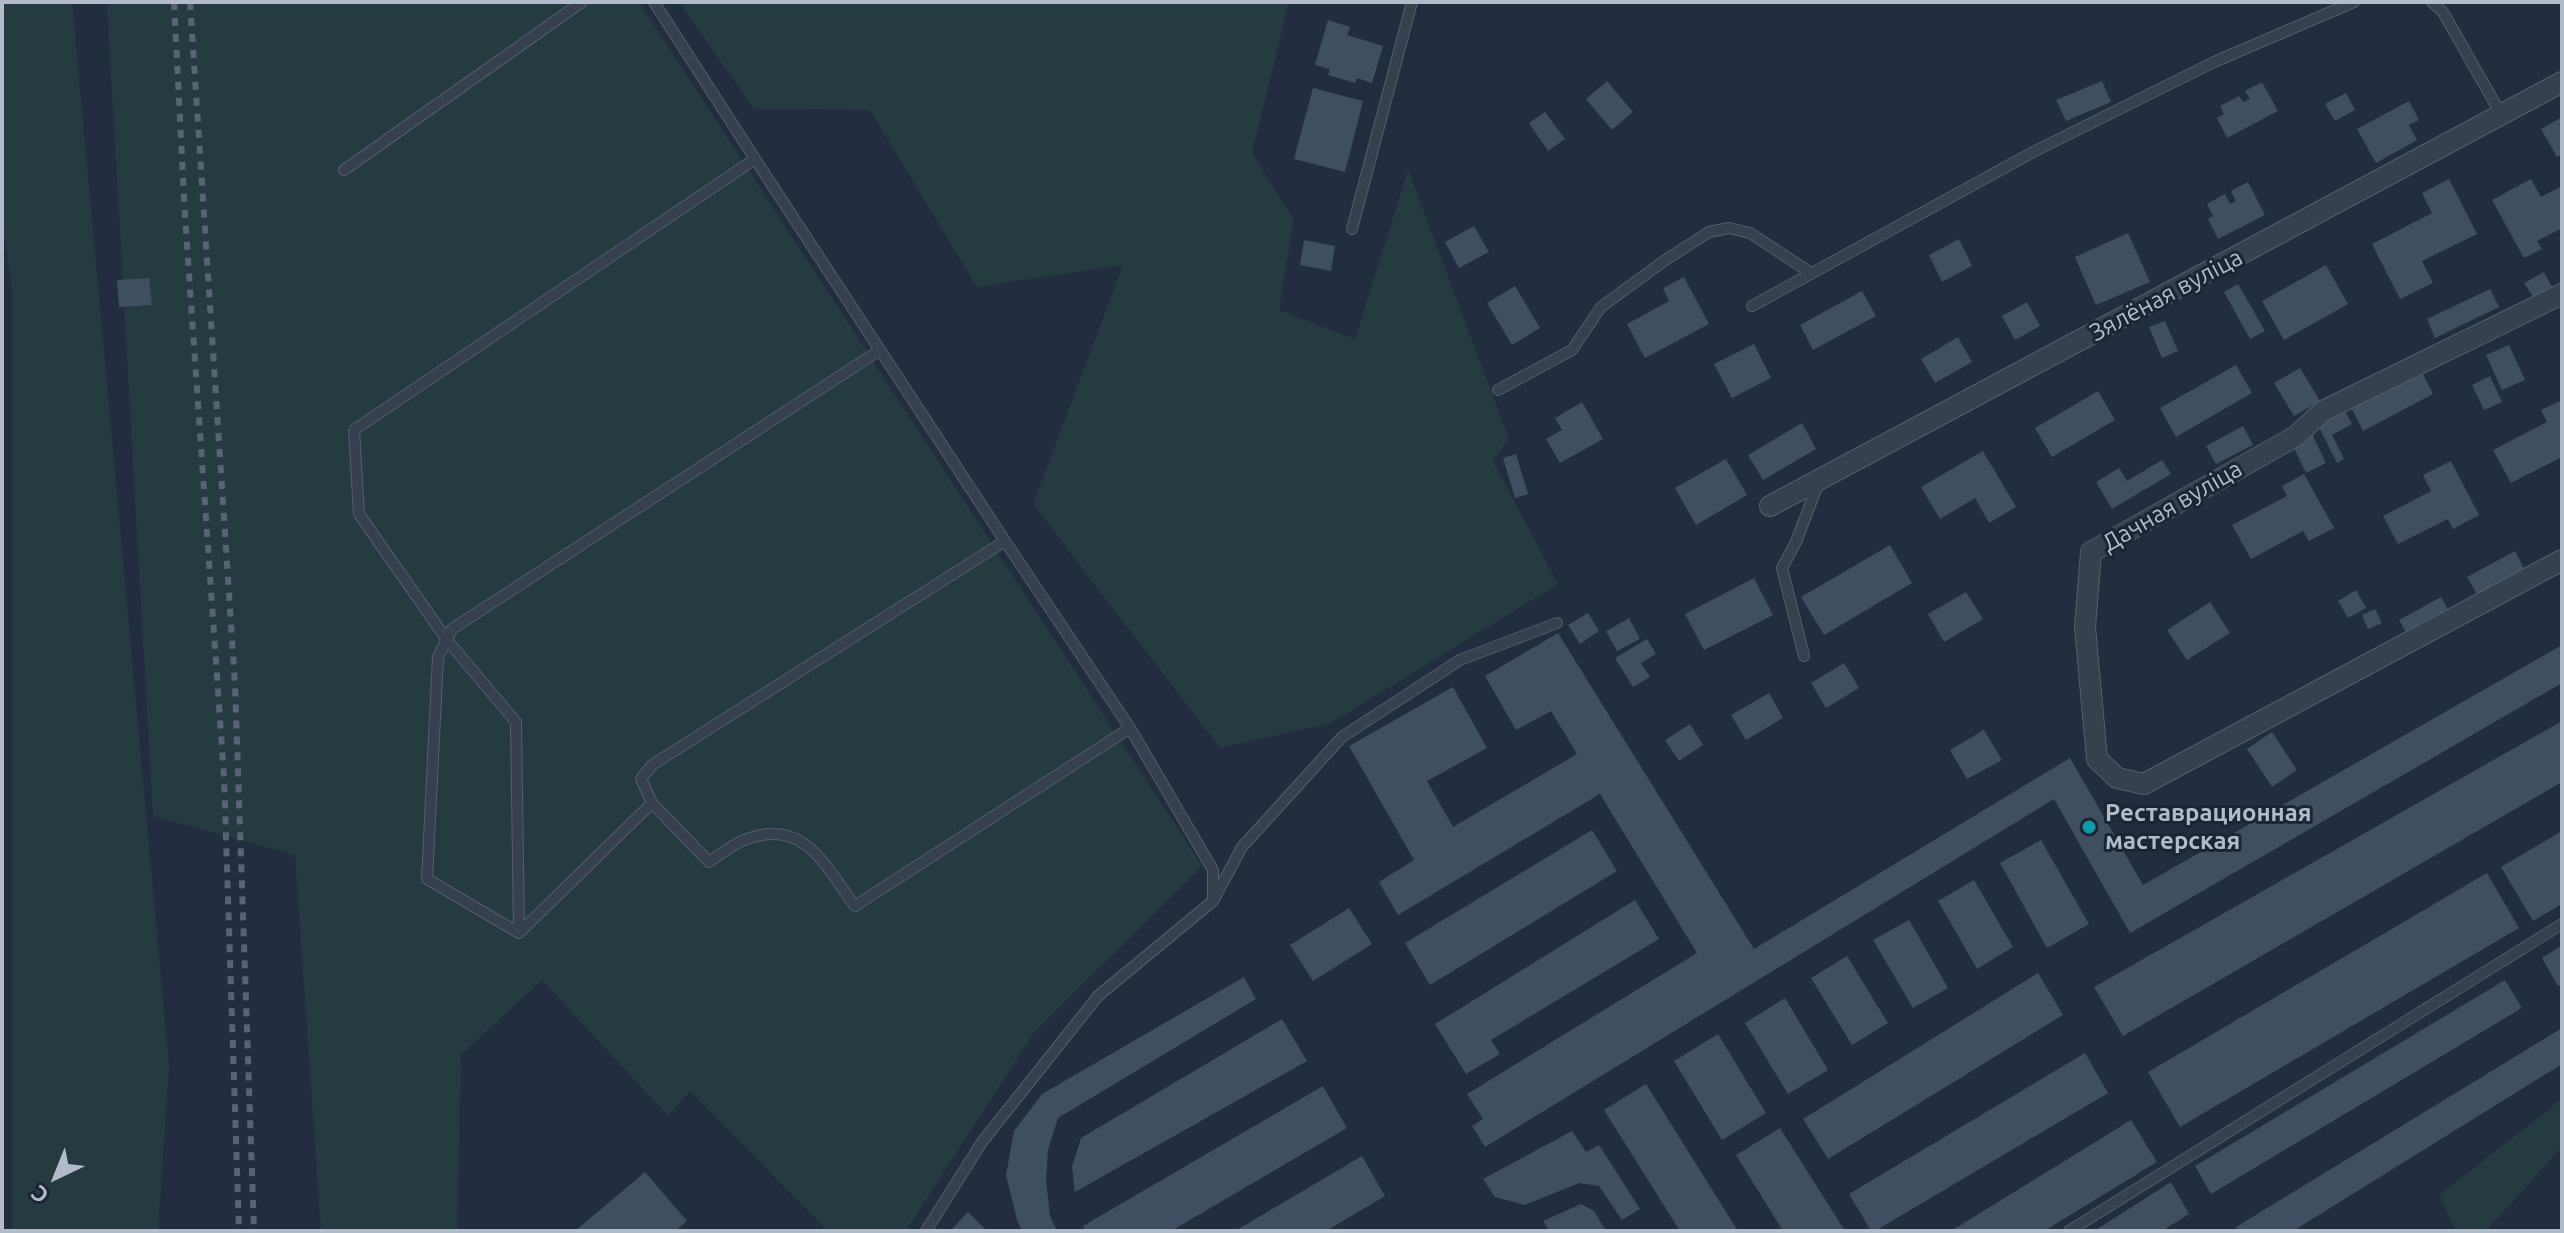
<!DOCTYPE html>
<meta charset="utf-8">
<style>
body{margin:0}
#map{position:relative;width:2564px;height:1233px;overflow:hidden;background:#222e3f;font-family:Ubuntu,sans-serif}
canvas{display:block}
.frame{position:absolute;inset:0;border:4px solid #b2bbca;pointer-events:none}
.north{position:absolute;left:16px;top:1137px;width:80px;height:80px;-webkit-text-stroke:6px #1b2533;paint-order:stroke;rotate:223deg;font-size:22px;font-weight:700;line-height:32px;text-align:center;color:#b2bbca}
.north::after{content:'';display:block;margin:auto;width:28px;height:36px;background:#b2bbca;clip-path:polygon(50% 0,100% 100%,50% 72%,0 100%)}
</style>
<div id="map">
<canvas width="2564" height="1233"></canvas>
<div class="frame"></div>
<div class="north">С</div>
</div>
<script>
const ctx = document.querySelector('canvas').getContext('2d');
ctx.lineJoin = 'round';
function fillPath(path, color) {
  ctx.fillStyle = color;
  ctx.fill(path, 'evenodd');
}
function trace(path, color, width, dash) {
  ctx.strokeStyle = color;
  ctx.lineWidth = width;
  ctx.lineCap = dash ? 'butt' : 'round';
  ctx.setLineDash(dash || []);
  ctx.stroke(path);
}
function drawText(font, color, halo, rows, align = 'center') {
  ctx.font = font + ' Ubuntu,sans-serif';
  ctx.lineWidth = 6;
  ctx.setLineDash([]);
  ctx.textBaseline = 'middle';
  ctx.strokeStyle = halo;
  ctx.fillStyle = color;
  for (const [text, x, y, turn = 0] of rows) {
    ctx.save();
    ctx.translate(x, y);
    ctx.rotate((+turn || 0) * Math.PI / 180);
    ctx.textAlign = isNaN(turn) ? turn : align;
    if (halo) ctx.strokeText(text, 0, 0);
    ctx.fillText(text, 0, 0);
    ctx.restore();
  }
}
const green = new Path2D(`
 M2 2H72L169 1067 158 1231H12V286L2 223Z
 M107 2H639L1202 866 1033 1034 906 1231H828L690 1091 668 1116 542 980 461 1055 457 1231H321L295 855 153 816Z
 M679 2H1289L1252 153 1294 220 1279 310 1355 339 1408 170 1509 439 1493 461 1558 584 1331 723 1220 748 1033 504 1123 265 977 287 870 110 754 109Z
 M2562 1099V1147L2486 1231H2456L2439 1195Z`);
const building = new Path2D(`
 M1328 20 1350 27 1347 35 1383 46 1372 83 1357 78 1355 83 1328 75 1330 69 1315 65Z
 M1607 81 1633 112 1612 130 1586 99Z
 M2102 81 2111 102 2066 121 2056 100Z
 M2262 82 2278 111 2227 138 2217 118 2224 114 2220 106 2239 96 2243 102 2250 99 2245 91Z
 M1313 88 1363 101 1345 172 1294 159Z
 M2346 93 2355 110 2335 121 2325 104Z
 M2409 101 2419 120 2409 125 2417 140 2376 163 2357 129Z
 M1545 112 1565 139 1548 151 1529 123Z
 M2562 117V154L2557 157 2541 129Z
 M2449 179 2477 234 2422 261 2433 283 2400 299 2372 244 2432 213 2422 193Z
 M2531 179 2541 197 2562 186V228L2537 241 2542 249 2524 258 2492 200Z
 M2248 182 2265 215 2218 239 2208 219 2213 216 2207 204 2225 194 2230 204 2236 201 2231 191Z
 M1474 226 1489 252 1459 268 1445 242Z
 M2128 233 2150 282 2096 305 2075 257Z
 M1959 239 1972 266 1942 282 1929 255Z
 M1304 240 1335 246 1331 271 1300 265Z
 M2326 265 2348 304 2284 340 2262 301Z
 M2544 272 2552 287 2533 297 2524 283Z
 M1684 277 1709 324 1645 358 1627 324 1669 301 1663 288Z
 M149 278 152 305 119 307 117 280Z
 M2238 284 2265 331 2250 339 2224 292Z
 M1515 286 1540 328 1512 345 1487 303Z
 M2490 289 2499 307 2435 338 2427 319Z
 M1862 291 1876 316 1813 350 1800 325Z
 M2027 302 2040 326 2015 340 2002 316Z
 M2165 321 2178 351 2162 358 2149 327Z
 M1958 337 1972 362 1935 383 1921 359Z
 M1754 344 1771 378 1732 398 1714 364Z
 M2509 345 2525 380 2502 390 2486 355Z
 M2236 365 2252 393 2176 437 2160 408Z
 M2300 368 2320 401 2294 416 2274 383Z
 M2420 368 2433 394 2363 431 2350 405Z
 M2490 376 2502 402 2484 410 2472 385Z
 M2098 391 2115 420 2052 457 2035 428Z
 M2562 400V457L2511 483 2493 450 2547 422 2541 410Z
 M1582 402 1603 439 1560 463 1546 439 1562 430 1555 418Z
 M2345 411 2352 424 2332 435 2344 459 2337 463 2318 425Z
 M1802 423 1816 449 1763 480 1748 455Z
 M2243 426 2253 445 2216 464 2206 446Z
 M2312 434 2326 463 2306 473 2292 444Z
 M1983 451 2016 507 1989 523 1975 498 1940 519 1921 487Z
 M1516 454 1528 494 1515 498 1503 458Z
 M1726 459 1747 495 1696 525 1675 488Z
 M2162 460 2171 474 2112 509 2096 482 2119 468 2127 481Z
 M2451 461 2479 515 2453 529 2448 519 2398 544 2383 516 2431 491 2423 475Z
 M2304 474 2334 528 2309 541 2303 531 2251 559 2232 525 2287 496 2282 486Z
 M1890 545 1912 583 1824 635 1801 597Z
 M2515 551 2526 572 2479 598 2467 577Z
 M1754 578 1773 615 1704 650 1685 614Z
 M2356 590 2366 608 2348 618 2338 601Z
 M1966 592 1983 619 1944 642 1928 614Z
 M2441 597 2450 613 2408 636 2399 620Z
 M2210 602 2230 633 2187 660 2167 630Z
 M2375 609 2382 623 2368 629 2362 615Z
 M1588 613 1599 631 1580 644 1568 625Z
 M1629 618 1640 639 1617 651 1606 631Z
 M1558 633 1754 949 2070 758 2143 885 2562 645V683L2130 933 2054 799 1485 1147 1472 1126 1483 1119 1467 1094 1697 953 1600 794 1398 915 1379 882 1414 860 1349 746 1453 687 1487 748 1427 781 1453 827 1577 754 1551 711 1516 730 1485 676Z
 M1647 639 1656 654 1641 663 1650 677 1633 687 1615 658Z
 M1844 663 1859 688 1826 708 1811 683Z
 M1769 693 1783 718 1746 740 1731 715Z
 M2562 721V782L2123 1036 2094 987Z
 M1690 724 1703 745 1679 761 1665 740Z
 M1984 730 2002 760 1967 779 1950 750Z
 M2272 732 2297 770 2272 787 2247 749Z
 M1592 830 1617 871 1430 985 1405 943Z
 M2562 831V904L2533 921 2501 867Z
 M2041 840 2089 924 2047 948 2000 863Z
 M2487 873 2519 928 2180 1127 2148 1072Z
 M1974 880 2013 947 1977 969 1938 901Z
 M1635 900 1659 939 1491 1040 1500 1054 1466 1074 1435 1024Z
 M1349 908 1372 944 1313 981 1290 945Z
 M1909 920 1948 988 1913 1008 1873 940Z
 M2562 945V984L2558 986 2542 958Z
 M1847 956 1888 1023 1852 1045 1811 978Z
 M2038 973 2063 1015 1828 1159 1803 1119Z
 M1244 977 1256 999 1058 1118 1048 1150 1046 1180 1050 1216 1057 1231H1022L1017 1220 1006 1175 1014 1131 1042 1094Z
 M2505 980 2522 1008 2211 1194 2195 1166Z
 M1785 998 1828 1070 1788 1094 1745 1023Z
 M1282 1019 1307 1061 1075 1192 1072 1167 1081 1138Z
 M2562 1028V1064L2293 1231H2238L2236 1227Z
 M1718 1034 1766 1113 1722 1140 1674 1061Z
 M2085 1053 2108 1093 1875 1231H1871L1849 1194Z
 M1646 1084 1738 1231H1680L1604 1110Z
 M1323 1086 1347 1128 1171 1231H1086L1083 1226Z
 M2131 1120 2157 1162 2044 1231H1951Z
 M1780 1128 1845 1231H1783L1736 1155Z
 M1572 1131 1586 1152 1599 1145 1640 1209 1622 1220 1599 1186 1579 1183 1525 1205 1495 1197 1483 1179Z
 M1362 1156 1385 1196 1326 1231H1235Z
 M645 1172 687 1221 675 1231H575Z
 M2171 1182 2189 1214 2162 1231H2094Z
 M1581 1204 1594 1211 1606 1231H1549L1543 1221Z
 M968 1212 987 1231H950Z`);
const lane = new Path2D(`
 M654 2 755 159
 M2432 2 2443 12 2502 116
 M344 170 582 2
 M1352 229 1412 2
 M1752 306 2035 151 2214 62 2354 2
 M1498 390 1572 350 1601 307 1664 261 1709 232 1729 228 1750 233 1811 273
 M1804 656 1782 568 1796 542 1818 484
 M1130 728 1005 541 652 765 641 779 652 803 709 862C721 854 734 843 747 839 805 818 825 866 855 906L1130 728 1213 870V901
 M652 803 519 933 427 879 438 657 452 629 880 350 1005 541
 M519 933 516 722 447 640 359 514 354 430 755 159 880 350
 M926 1231 982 1142 1098 996 1213 901 1242 847 1342 737 1460 660 1557 623
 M2069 1231 2562 924`);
const street = new Path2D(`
 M2562 294 2323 411 2296 436 2091 552 2085 627 2097 759 2117 778 2144 784 2562 560
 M1770 506 2562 82`);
const rail = new Path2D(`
 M174 2 185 216 224 777 239 1231
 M190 2 235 685 254 1231`);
const markers = [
 [2089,827,8,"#0f9aa8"]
];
const streetNames = [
 ["Зялёная вуліца",2166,295,-28],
 ["Дачная вуліца",2172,506,-30]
];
const poiNames = [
 ["Реставрационная",2105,813],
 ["мастерская",2105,841]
];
fillPath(green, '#243c3f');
fillPath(building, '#404e61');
trace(lane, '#545e6c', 12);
trace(street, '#545e6c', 22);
trace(lane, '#36404e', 10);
trace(street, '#36404e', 20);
trace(rail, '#586476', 6, [8, 8]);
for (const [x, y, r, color] of markers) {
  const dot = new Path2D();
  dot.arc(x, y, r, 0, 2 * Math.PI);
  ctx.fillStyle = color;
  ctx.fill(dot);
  trace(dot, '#1b2533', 3);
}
drawText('24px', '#b2bbca', '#1b2533', streetNames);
drawText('bold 24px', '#b2bbca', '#1b2533', poiNames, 'left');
</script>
